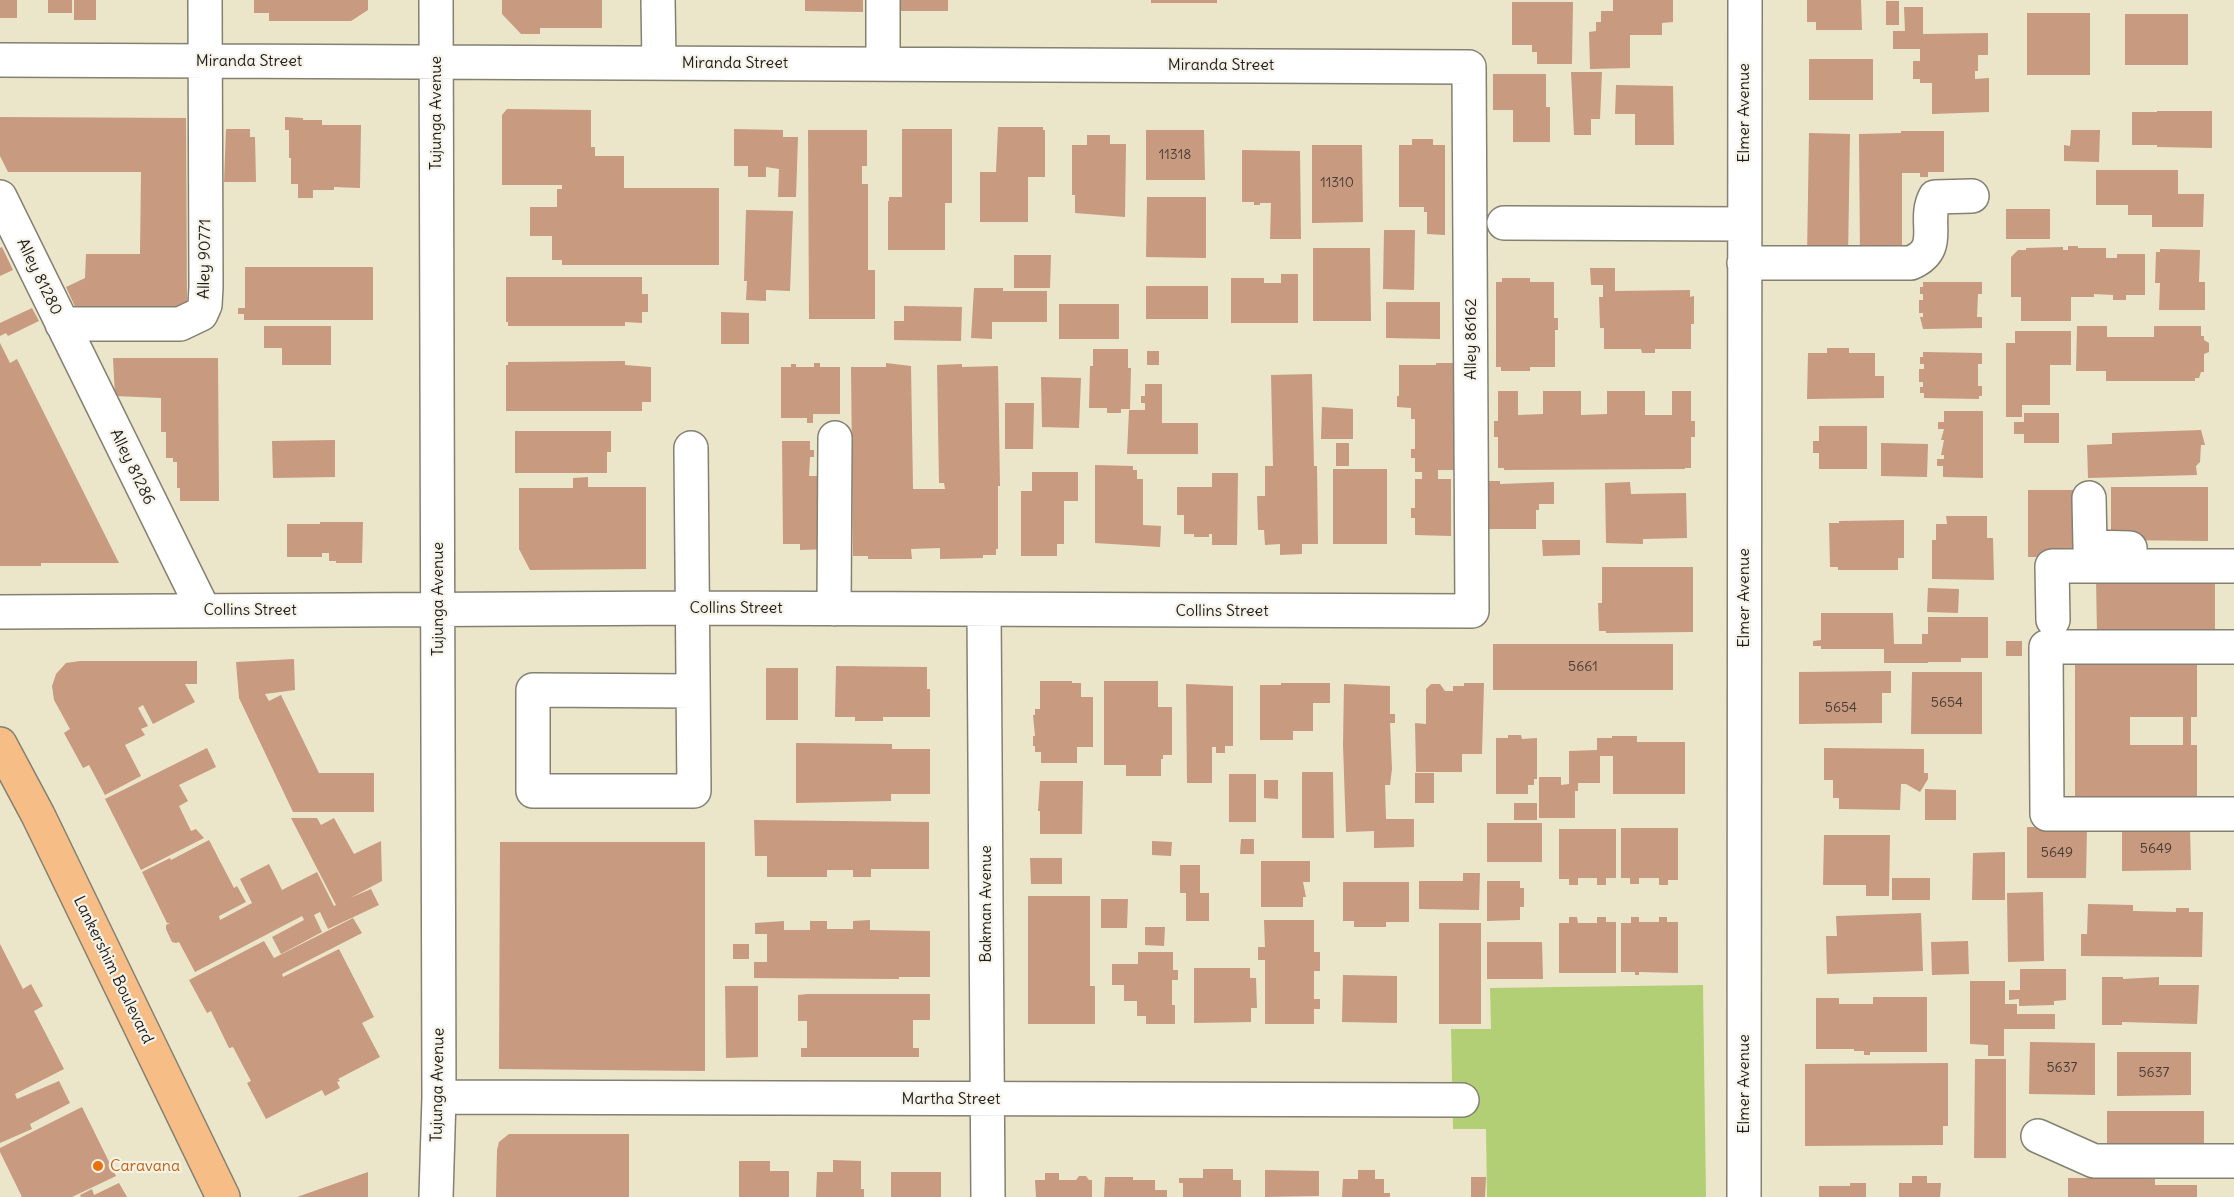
<!DOCTYPE html>
<style>
body{margin:0}
canvas{display:block;background:#ebe5c9}
</style>
<canvas width="2234" height="1197"></canvas>
<script>
const ctx = document.querySelector('canvas').getContext('2d');
ctx.lineJoin = 'round';
function fillPath(path, color) {
  ctx.fillStyle = color;
  ctx.fill(path, 'evenodd');
}
function trace(path, color, width, dash) {
  ctx.strokeStyle = color;
  ctx.lineWidth = width;
  ctx.lineCap = dash ? 'butt' : 'round';
  ctx.setLineDash(dash || []);
  ctx.stroke(path);
}
function drawText(font, color, halo, rows, align = 'center') {
  ctx.font = font + ' Delius,sans-serif';
  ctx.lineWidth = 4.5;
  ctx.setLineDash([]);
  ctx.textBaseline = 'middle';
  ctx.strokeStyle = halo;
  ctx.fillStyle = color;
  for (const [text, x, y, turn = 0] of rows) {
    ctx.save();
    ctx.translate(x, y);
    ctx.rotate((+turn || 0) * Math.PI / 180);
    ctx.textAlign = isNaN(turn) ? turn : align;
    if (halo) ctx.strokeText(text, 0, 0);
    ctx.fillText(text, 0, 0);
    ctx.restore();
  }
}
const green = new Path2D(`
 M1703 985 1706 1197H1487L1486 1129H1453L1451 1029H1491L1490 988Z`);
const building = new Path2D(`
 M0 0H17V18H0Z
 M48 0H72V13H48Z
 M74 0H96V20H74Z
 M254 0H368V10L351 21H269V13H254Z
 M502 0H602V28H540V34H521L502 14Z
 M805 0H863V12L805 11Z
 M895 0H948V11H895Z
 M1151 0H1217V3H1151Z
 M1613 0H1673V22L1662 23V35H1630V68L1590 69 1589 32 1596 31V22H1601V11H1613Z
 M1807 0H1861L1862 30H1816V22H1807Z
 M1886 1H1899V25H1886Z
 M1512 2H1573L1572 64H1537V52H1532V45H1512Z
 M1904 7H1923V34L1988 33V55H1978V71H1975V79L1989 78V112L1932 114V83H1920V79H1913V61H1920V49H1893V31H1905Z
 M2027 13H2090V75H2027Z
 M2125 14H2188V65H2125Z
 M1809 59H1873V100H1809Z
 M1571 72H1602L1600 119H1591V135H1574Z
 M1493 74H1546V107H1550V142H1513V110H1493Z
 M1616 85 1673 86 1674 145H1635V114H1615Z
 M507 109 591 110V147H595V156H624V188H719V265H562V260H552V236H530V207H557V189H562V185H502V115Z
 M2157 111H2212V148L2157 147V145H2132V112H2157Z
 M0 117 186 118 187 310 77 311 66 287 85 278 86 254H140L141 172H8L0 156Z
 M285 117 303 118V120H322V125H361L360 188 334 187V190H313V198H298V184H291V158H289V130H285Z
 M998 127H1043V130H1045V177H1028V222H980V172H996Z
 M226 129H250V137H255L256 182H224Z
 M734 129 783 130V137H798L796 197H778L779 169 766 167V177H748V166H734Z
 M902 129H952V203H945V250H888V201H889V197H902Z
 M808 130H867V166H862V184H868V270H875V319H809Z
 M1146 130H1204L1205 180H1146Z
 M2071 130H2100L2099 162 2064 161V145L2070 146Z
 M1901 131H1944V172H1928V177H1920V173H1902V256L1860 257 1859 134 1901 133Z
 M1809 133 1850 134 1848 259 1807 258Z
 M1087 135H1110V144H1126L1125 217 1075 213V195H1072V145H1087Z
 M1412 139H1433V145H1445V235L1427 234V212H1424V207H1399V145H1412Z
 M1312 145H1362L1363 222 1312 223Z
 M1242 150 1300 151 1301 239H1270L1271 203H1260V205H1254V202H1242Z
 M2096 170H2178V194H2204L2203 227H2152V215H2128V205H2096Z
 M1147 197H1206V258L1146 257Z
 M2006 209H2050V239H2006Z
 M746 210 793 211 790 291 766 290V301L746 300 747 281H744Z
 M1384 230H1415L1414 290 1383 289Z
 M2068 246H2078V248H2106V258H2117V254H2145V295H2126V300H2113V295L2094 294V297H2071V321H2021V297H2011V257L2018 250H2026V248L2063 247V250H2068Z
 M2 247 13 270 0 276V248Z
 M1313 248H1370L1371 321H1313Z
 M2160 249 2200 250 2199 282H2205V310H2159L2160 283H2155L2156 252H2160Z
 M1014 255H1051L1050 288H1014Z
 M245 267H373V320H244V314H238V308H245Z
 M1590 268H1615V291L1690 290V297L1694 296V324H1691V349H1655V353H1642L1641 349H1604V328H1600L1599 297H1603V285H1591Z
 M1281 274H1298V323H1231V278H1264V283H1281Z
 M506 277H642V294H648V312H642V323L625 322V326H508V322H506Z
 M1502 278H1530V282H1554V318H1558V330H1555V367H1530V371H1501V367H1496V282H1502Z
 M1923 282H1982V294H1978L1977 317H1982V328L1923 329 1920 317H1923V313H1919V300H1923V294H1920V287H1923Z
 M1146 286H1208V319H1146Z
 M974 288H1003V291H1047V322H992V339L971 338Z
 M1386 302H1440V339L1386 338Z
 M1059 304H1119V339H1059Z
 M904 306 962 307 961 341 894 340V321H904Z
 M32 308 39 321 8 336 6 333 0 336V323Z
 M721 312 749 313V344H721Z
 M264 326H331V365H282V348H264Z
 M2077 326H2107V337H2154V326H2201V336H2204V340L2209 343V352L2204 354V372H2201L2199 378H2195V381H2106V371H2076Z
 M2015 331H2071V365H2050V405H2022V417H2006V343H2015Z
 M0 343 10 363 17 359 119 563H41V566H0Z
 M1827 348H1849V353H1875V376H1884V398L1807 399 1808 353H1827Z
 M1093 349H1128V368H1131L1130 409H1121V413H1107V408H1089L1090 366H1093Z
 M1147 351H1159V365H1147Z
 M1923 352 1982 353V364H1978V386H1982V396H1979V399L1924 398V393H1920V387H1923V382H1919V369H1924V364H1920V357H1923Z
 M113 358H218L219 501H180V488H177V462H173V458H166V432H161V398L115 396Z
 M625 361V365L651 367V402H642V411H506V365H508V362Z
 M814 363H820V367H840V414H813V423H807V418H781V367H791V364H796V367H814Z
 M886 363 911 366 913 489H945L944 483H939L937 365 962 364V367L998 366 1000 486H998V549H996V555H983V558L940 559V548L911 549 912 559H868V556H853L851 367H886Z
 M1436 363H1455L1454 470H1438V479H1451V536L1415 535V518H1411V508H1415V479H1422V472H1415V458H1411V449H1415V419H1411V408L1397 407V396H1399V365H1436Z
 M1312 374 1314 466H1317L1318 544H1302V554L1280 555V544L1265 545 1264 530H1258L1257 496H1265V466H1273L1271 375Z
 M1041 377 1081 378 1079 428 1042 427Z
 M1145 384H1162V423H1198V454H1127L1129 410H1145V403H1141V396H1145Z
 M1498 391H1518V415L1543 414V391H1581V415L1607 414V391H1645V415H1672V391H1691V421H1695V437H1691V468H1685V469L1504 470V468H1498V437H1494V421H1498Z
 M1005 403H1034L1033 449H1005Z
 M1322 407 1353 409V439H1321Z
 M1944 411H1983V478L1943 477V466H1937V459H1944V455H1941L1944 440H1941L1944 429H1938V422H1944Z
 M2024 413H2059V443H2024V434H2014V422H2024Z
 M1819 426H1867V469H1819V453H1813V441H1819Z
 M2201 430 2205 445H2201L2200 462 2196 466 2197 475 2088 478 2087 445 2112 444V433Z
 M515 431H611V452H607V473H515Z
 M335 440V477L273 478 272 441Z
 M782 441H810V450H814V457H810L809 476H831V549L800 550V544H783Z
 M1336 443H1349V466H1336Z
 M1881 443 1928 444 1927 477 1881 476Z
 M1095 465 1133 466V470H1137V479H1143V525L1161 526 1160 547 1095 543Z
 M1333 469H1387V544H1333Z
 M1032 472H1078V501H1064V544H1057V556H1021V491H1032Z
 M1212 473H1238L1237 545H1212V534H1209V537H1194V534H1184V515H1177V487H1212Z
 M588 477V487H646V569L530 570 519 549V488H573V478Z
 M1487 481H1500V484L1554 482V504H1539V510H1536V529H1488Z
 M1630 482 1631 494 1686 493 1687 538 1643 539V544L1606 543 1605 483Z
 M2111 487H2208V541L2111 540Z
 M2028 490H2075V557H2028Z
 M1946 516H1987V538H1993L1994 580 1932 579V540H1936V524H1947Z
 M1904 520V558H1898V570H1838V567H1830L1829 523H1839V521Z
 M320 522H363L362 563H336V561H329V553H322V557H287V524H320Z
 M1542 540H1580V555L1543 556Z
 M1602 567H1693V632L1606 633V631H1599L1598 603H1602Z
 M2215 575V634L2097 635 2096 576Z
 M1928 588 1959 589 1958 613 1927 612Z
 M1821 613H1893L1894 644H1922V634H1928V617H1988V658H1961V662H1928V663H1884V649H1821V646H1813V641L1821 640Z
 M2006 641H2022V656H2006Z
 M1493 644H1673V690H1493Z
 M2075 656H2197V717H2191V745H2197V806H2075ZM2130 717H2183V745H2130Z
 M294 659 295 690 265 694 269 701 281 695 319 773H374V812H293L239 698 236 662Z
 M80 661H197V684H185L195 702 153 724 143 705 138 708 148 726 141 729 145 735 125 745 141 776 105 795 89 765 83 768 64 733 70 729 54 700 52 686 56 674 66 663Z
 M836 666 927 667V689H930V717H883V721H855V717H835Z
 M766 668H798V720H766Z
 M1891 671V693H1882V723L1799 724V672Z
 M1912 672H1982V734H1911Z
 M1040 681H1072V683H1081V697H1093V747H1077V763H1041V752H1035V746H1033V736H1035L1033 715H1035V709H1040Z
 M1104 681H1158V707H1172V755H1163V759H1161V776H1126V765H1104Z
 M1281 683H1330V703H1313V731H1293V740H1260V685H1281Z
 M1464 683H1484L1482 754H1462V772H1416L1415 723 1426 724V689L1431 684H1440L1445 691H1453V686H1464Z
 M1186 684 1233 686V746H1225V753H1216V747H1212V783H1187Z
 M1344 684 1390 686V714H1395V723H1390L1392 769 1390 785H1385L1386 819H1414V847L1374 848V831L1346 832 1343 745Z
 M1508 735H1521L1522 739 1537 738V779H1534V785H1528V794H1496V738H1508Z
 M1612 736H1637V742H1685V794H1613V756H1600V783H1578V791H1575V818H1539V777H1561V785L1569 784V751L1597 750V738H1612Z
 M796 743 892 744V749H930V794H891V801L796 803Z
 M207 748 216 767 179 785 188 801 179 806 191 831 196 829 204 838 141 870 105 799Z
 M1824 748 1924 749V773H1928V779L1920 792 1906 784H1901L1900 810 1839 809V798H1833V780H1824Z
 M1302 772H1333L1334 838H1302Z
 M1415 773H1434V803H1415Z
 M1229 774H1256V822H1229Z
 M1264 780H1278V799L1264 798Z
 M1040 781H1083L1082 834H1040V811H1038Z
 M1925 789 1956 790V820H1925Z
 M1514 803H1537V820H1514Z
 M291 818H317L321 825 334 818 354 854 381 841 382 881 350 898 371 889 379 905 328 929 320 912 314 915 322 932 281 954 272 937 304 920 302 916 195 972 179 942 176 943 172 942 166 929V925L170 923H167L142 872 170 858 171 860 209 840 234 888 237 886 246 902 219 916 220 920 252 903 240 879 269 864 282 890 317 872 334 906 336 905Z
 M754 820 929 822V869H871V877H853V870H827V877H767V856H755Z
 M1487 823H1542V862H1487Z
 M2027 827H2087L2086 878H2027Z
 M1621 828H1678V880H1668V885H1659V878H1639V884H1630V878H1621Z
 M2190 828 2191 870 2122 871V829Z
 M1559 829H1616V878H1606V885H1597V878H1578V885H1569V879H1559Z
 M1824 835H1890L1889 896H1866V885H1823Z
 M1241 839H1254V854H1240Z
 M1152 841 1172 842 1171 856 1152 855Z
 M500 842H705V1071L499 1069Z
 M2005 852V900H1972L1973 853Z
 M1030 858H1062V884H1031Z
 M1261 861H1310V882H1303L1306 897H1303V907H1261Z
 M1180 865H1200V893H1209V921H1186V893H1180Z
 M1463 873H1480L1479 910 1419 909V881H1463Z
 M1892 878H1930V900H1892Z
 M1487 881H1520V888H1524V907H1520V920L1487 921Z
 M1343 882H1409V922H1386V927H1354V921H1343Z
 M2043 892 2044 961 2008 962 2007 893Z
 M1028 896H1090V986H1095V1024H1028Z
 M1101 899H1128L1127 928H1101Z
 M2088 904 2133 905V911L2176 912V908H2189V912H2203L2202 957 2081 956V934H2087Z
 M1921 913 1923 971 1827 974 1826 936H1837L1836 916Z
 M1569 917H1577L1578 923H1597V917H1606V922H1616V973H1559V923H1569Z
 M1631 917H1639V922H1659V917H1667V922H1678V973L1639 972V975H1635V972H1621V923H1631Z
 M353 918 362 933 282 974 283 977 339 949 374 1017 362 1023 380 1057 338 1079 340 1081 337 1082 340 1088 325 1096 322 1090 266 1119 247 1083 251 1081 233 1047 229 1048 211 1011 207 1013 189 980 264 941 274 958Z
 M870 920V930L930 931V977H899V979L754 978V962H767V934H755V923L784 921V930H810V921H827V929H853V921Z
 M1264 920H1314V952H1320V971H1314V999H1320V1009H1314V1024H1265V960H1258V947H1265Z
 M1439 923H1481V1024H1439Z
 M1145 927H1165L1164 946 1145 945Z
 M1968 941 1969 974 1932 975 1931 942Z
 M1487 942H1542L1543 979H1487Z
 M0 944 23 989 31 984 43 1006 34 1011 64 1069 15 1094 17 1099 59 1081 70 1103 30 1124 32 1129 0 1143Z
 M733 944H749V959H733Z
 M1138 952H1173V970H1178V980H1172V1005H1175V1024H1146V1016H1137V1001H1124V985H1112V964H1138Z
 M1194 968H1250V978H1256L1257 1008H1251V1022L1194 1023Z
 M2020 969H2066V1000L2054 1001V1005L2019 1006V999L2009 1000V990H2020Z
 M1343 975 1397 976V1023L1342 1022Z
 M2102 977H2123V979L2159 977V985H2199L2197 1024 2122 1022V1025H2102Z
 M1970 981H2005V1004H2017V1014H2055V1029H2004V1056H1988V1045L1970 1044Z
 M725 986H758V1057L726 1058Z
 M808 994H930V1020H913V1048H919V1057H801V1048H807V1021H798V995Z
 M1873 997H1927V1052H1870V1055H1864V1051H1854V1049H1816V998H1839V1004H1873Z
 M2030 1042 2095 1043V1095L2029 1094Z
 M2117 1052H2191V1095L2117 1096Z
 M1975 1059H2006V1158H1974Z
 M1948 1063V1126H1943V1145L1805 1146V1064Z
 M82 1107 116 1176 72 1197H22L0 1152V1148Z
 M2107 1111H2204V1157H2107Z
 M509 1134H629V1197H496L497 1150 499 1142Z
 M833 1160 861 1161V1189H864V1197H816L817 1172H833Z
 M739 1161H770V1171H789V1197H739Z
 M1203 1169H1233V1180H1241V1197H1183V1183H1179V1178H1203Z
 M1265 1170 1319 1171V1196L1265 1197Z
 M1358 1170H1375V1179H1384V1193H1390V1197H1342L1343 1179H1358Z
 M368 1172V1197H297Z
 M891 1172H941V1197H891Z
 M1045 1173H1059V1180H1076L1079 1176H1086L1089 1180H1092V1197H1036L1035 1180H1045Z
 M1912 1176H1927V1183H1941L1940 1197H1899V1183H1912Z
 M1105 1177H1133V1180H1155V1190H1167V1197H1104Z
 M1471 1177H1486L1485 1197H1471Z
 M2134 1177H2155V1185H2197V1197H2068V1178H2134Z
 M119 1183 127 1197H81L80 1195 92 1189 94 1195Z
 M1850 1183H1866V1197H1819V1186H1850Z`);
const minor = new Path2D(`
 M658 0 659 63
 M883 0V64
 M0 60 1469 67 1472 611 693 608 0 612
 M0 197 203 609
 M1504 223 1744 224
 M1744 263H1911C1945 248 1922 222 1935 197L1972 196
 M62 324H180L201 314 205 305 206 287 205 0
 M691 448 694 791H533V690L693 691
 M2089 498 2090 547 2130 548
 M834 609 835 438
 M984 610 988 1197
 M2053 620 2052 566H2234
 M2234 647H2046L2047 814H2234
 M439 1097 1462 1100
 M2038 1136 2094 1161H2234
 M436 1197 439 1097 436 0
 M1744 1197 1745 0`);
const major = new Path2D(`
 M0 744 38 815 223 1197`);
const markers = [
 [98,1166,6,"#e8710a"]
];
const numberNames = [
 ["11318",1175,155],
 ["11310",1337,183],
 ["5661",1583,667],
 ["5654",1947,703],
 ["5654",1841,708],
 ["5649",2156,849],
 ["5649",2057,853],
 ["5637",2062,1068],
 ["5637",2154,1073]
];
const streetNames = [
 ["Miranda Street",249,61],
 ["Miranda Street",735,63],
 ["Miranda Street",1221,65],
 ["Tujunga Avenue",436,113,-90],
 ["Elmer Avenue",1744,113,-90],
 ["Alley 90771",205,259,-89],
 ["Alley 81280",39,277,64],
 ["Alley 86162",1471,339,-90],
 ["Alley 81286",132,467,64],
 ["Elmer Avenue",1744,598,-90],
 ["Tujunga Avenue",438,599,-90],
 ["Collins Street",736,608],
 ["Collins Street",250,610],
 ["Collins Street",1222,611],
 ["Bakman Avenue",986,904,-90],
 ["Lankershim Boulevard",113,970,64],
 ["Elmer Avenue",1744,1084,-90],
 ["Tujunga Avenue",438,1085,-89],
 ["Martha Street",951,1099]
];
const foodNames = [
 ["Caravana",110,1166]
];
fillPath(green, '#b3cf75');
fillPath(building, '#c89a7f');
trace(minor, '#848072', 36);
trace(major, '#848072', 36);
trace(minor, '#fff', 33);
trace(major, '#f6be86', 33);
for (const [x, y, r, color] of markers) {
  const dot = new Path2D();
  dot.arc(x, y, r, 0, 2 * Math.PI);
  ctx.fillStyle = color;
  ctx.fill(dot);
  trace(dot, '#f7f3e8', 2);
}
drawText('14px', '#473c35', null, numberNames);
drawText('16px', '#1c1c1c', '#f7f3e8', streetNames);
drawText('16px', '#c56008', '#f7f3e8', foodNames, 'left');
</script>
